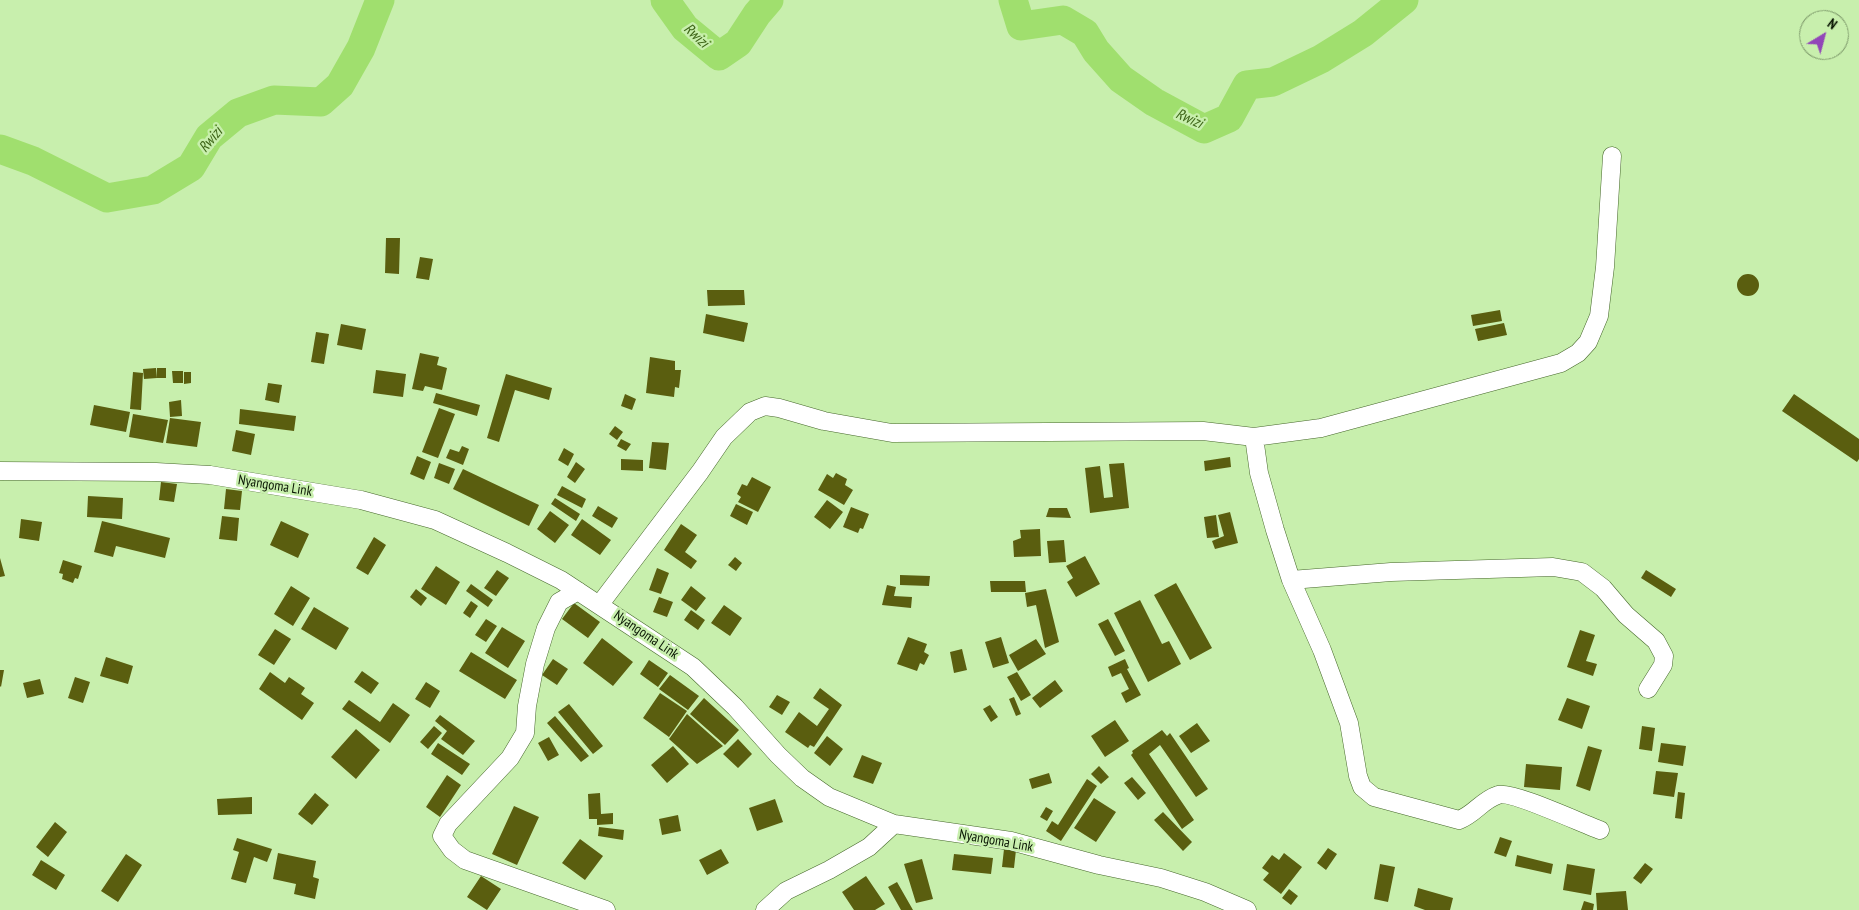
<!DOCTYPE html>
<style>
body{margin:0}
#map{position:relative;width:1859px;height:910px;overflow:hidden;background:#c8efad;font-family:"PT Sans Narrow",sans-serif}
canvas{display:block}
.north{position:absolute;left:1799px;top:10px;width:50px;height:50px;box-sizing:border-box;background:#c8efad;border:1px solid #7b9768;border-radius:50%;rotate:37deg;font-size:14px;font-weight:700;line-height:20px;text-align:center;color:#071300}
.north::after{content:'';display:block;margin:auto;width:18px;height:22px;background:#9246b8;clip-path:polygon(50% 0,100% 100%,50% 72%,0 100%)}
</style>
<div id="map">
<canvas width="1859" height="910"></canvas>
<div class="north">N</div>
</div>
<script>
const ctx = document.querySelector('canvas').getContext('2d');
ctx.lineJoin = 'round';
function trace(path, color, width, dash) {
  ctx.strokeStyle = color;
  ctx.lineWidth = width;
  ctx.lineCap = dash ? 'butt' : 'round';
  ctx.setLineDash(dash || []);
  ctx.stroke(path);
}
function fillPath(path, color) {
  ctx.fillStyle = color;
  ctx.fill(path, 'evenodd');
}
function drawText(font, color, halo, rows, align = 'center') {
  ctx.font = font + ' "PT Sans Narrow",sans-serif';
  ctx.lineWidth = 5;
  ctx.setLineDash([]);
  ctx.textBaseline = 'middle';
  ctx.strokeStyle = halo;
  ctx.fillStyle = color;
  for (const [text, x, y, turn = 0] of rows) {
    ctx.save();
    ctx.translate(x, y);
    ctx.rotate((+turn || 0) * Math.PI / 180);
    ctx.textAlign = isNaN(turn) ? turn : align;
    if (halo) ctx.strokeText(text, 0, 0);
    ctx.fillText(text, 0, 0);
    ctx.restore();
  }
}
const river = new Path2D(`
 M665 0 685 28 719 56 738 43 757 14 769 0
 M1013 0 1021 26 1063 20 1085 33 1096 51 1121 79 1154 102 1204 129 1229 118 1247 85 1273 82 1321 59 1363 33 1404 0
 M0 149 33 161 107 198 153 190 191 167 209 137 238 113 274 100 321 102 340 85 361 48 380 0`);
const building = new Path2D(`
 M386 238H400L399 274 385 273Z
 M420 257 433 259 429 280 416 278Z
 M1737 285a11 11 0 1 1 22 0a11 11 0 1 1-22 0Z
 M707 290H744L745 305 708 306Z
 M1500 310 1502 321 1473 326 1471 315Z
 M706 314 748 323 744 342 703 333Z
 M1504 323 1507 335 1478 341 1475 329Z
 M341 324 366 329 362 350 337 345Z
 M316 332 329 334 324 364 311 362Z
 M420 353 439 357 437 365 447 368 442 390 425 386 423 391 412 389Z
 M650 357 675 361V370H681L679 388 675 387 674 397 646 393Z
 M156 368 157 378 144 379 143 369Z
 M157 368H166V378H157Z
 M376 370 406 374 403 397 373 393Z
 M172 371H183V383H173Z
 M133 372 143 373 141 410 130 409Z
 M184 372H191V383L184 384Z
 M506 374 552 388 549 400 515 390 499 442 487 438Z
 M268 383 282 385 279 403 265 400Z
 M436 393 480 405 477 416 433 403Z
 M625 394 636 399 632 410 621 406Z
 M1794 394 1859 439V459L1857 462 1782 411Z
 M181 400 182 416 170 417 169 402Z
 M94 405 130 412 126 432 90 425Z
 M439 408 455 414 438 458 422 452Z
 M240 409 296 416 294 431 239 424Z
 M133 414 168 420 163 443 129 437Z
 M170 418 201 422 197 447 166 443Z
 M615 426 623 432 617 440 609 434Z
 M236 430 255 434 251 455 232 451Z
 M621 439 631 444 626 451 617 446Z
 M652 442 669 443 666 470 649 468Z
 M462 446 469 449 463 465 446 458 450 449 459 452Z
 M564 448 574 454 568 466 558 460Z
 M417 456 431 462 424 480 410 474Z
 M1230 457 1231 467 1205 471 1204 461Z
 M621 459 643 460V471L621 470Z
 M576 462 585 469 575 483 567 477Z
 M439 463 455 469 449 484 434 478Z
 M1124 463 1129 508 1090 513 1085 468 1100 466 1104 498 1113 497 1109 464Z
 M463 469 539 505 529 526 453 489Z
 M836 473 847 479 845 485 853 490 844 505 818 490 827 474 833 478Z
 M752 477 771 487 758 512 738 502 741 497 737 494 742 484 747 486Z
 M161 482 177 484 174 502 159 500Z
 M562 486 586 499 582 508 557 495Z
 M226 489 242 491 240 510 224 509Z
 M88 496 123 498 122 519 87 517Z
 M555 498 580 514 576 521 551 504Z
 M827 500 843 512 830 529 814 517Z
 M736 504 753 512 747 525 730 516Z
 M598 506 618 518 612 528 592 516Z
 M851 507 869 514 863 529 860 528 858 533 843 527Z
 M1049 508H1067L1071 518 1046 517Z
 M550 511 569 525 555 543 537 529Z
 M1230 512 1238 543 1215 549 1212 541 1224 536 1218 515Z
 M1216 515 1219 537 1207 538 1204 517Z
 M222 516 239 518 237 541 219 539Z
 M21 519 42 522 39 541 19 538Z
 M582 519 611 540 600 555 571 535Z
 M102 521 170 538 165 558 116 546 113 557 94 552Z
 M281 521 309 534 298 558 270 545Z
 M681 524 697 535 685 552 697 561 691 569 664 550Z
 M1040 529 1041 556 1014 557 1013 541 1021 538 1020 530Z
 M374 537 386 545 368 575 356 568Z
 M1064 540 1066 562 1049 563 1047 541Z
 M1085 556 1100 584 1076 597 1067 582 1073 578 1066 566Z
 M735 557 742 563 736 571 728 565Z
 M0 558 5 576 0 577Z
 M63 560 82 566 78 579 75 578 73 583 62 579 63 574 59 573Z
 M436 566 460 582 446 605 421 589Z
 M657 568 669 573 661 594 649 590Z
 M497 570 509 578 496 596 484 588Z
 M1646 570 1676 589 1671 597 1641 578Z
 M900 575 930 576 929 586 900 585Z
 M990 581H1025L1026 592H991Z
 M1176 583 1212 648 1190 660 1154 595Z
 M471 584 493 600 488 607 466 591Z
 M887 585 896 587 894 596 912 597 911 608 882 605Z
 M291 586 310 598 293 626 274 614Z
 M691 586 706 598 696 611 681 600Z
 M416 589 427 598 421 606 410 597Z
 M1046 589 1059 642 1045 648 1036 605 1027 607 1025 593Z
 M659 597 673 602 667 617 653 612Z
 M1140 600 1162 644 1169 641 1181 664 1148 682 1114 613Z
 M471 601 478 606 470 618 463 613Z
 M574 603 600 622 588 638 562 619Z
 M724 605 742 618 730 636 711 623Z
 M314 607 349 628 336 650 301 629Z
 M691 610 705 620 698 630 684 620Z
 M486 619 497 626 486 642 475 635Z
 M1108 619 1125 651 1115 656 1098 624Z
 M502 627 525 641 508 668 485 653Z
 M275 629 291 639 274 665 258 655Z
 M1580 630 1595 635 1586 661 1597 664 1593 676 1567 667Z
 M908 637 927 644 924 652 929 655 924 665 920 663 917 671 897 664Z
 M1001 637 1009 663 993 668 985 642Z
 M602 638 633 662 613 686 583 663Z
 M1036 639 1046 654 1018 671 1009 655Z
 M962 649 967 670 954 673 950 652Z
 M471 652 517 680 505 699 459 671Z
 M106 657 133 666 128 684 100 676Z
 M553 659 568 669 557 685 542 675Z
 M1125 659 1129 668 1127 669 1141 695 1126 703 1121 693 1129 689 1121 673 1112 677 1108 667Z
 M649 660 668 673 658 687 640 674Z
 M0 670H4L1 687 0 686Z
 M362 671 379 683 371 694 354 682Z
 M270 672 285 683 289 677 305 688 301 694 314 703 302 720 259 689Z
 M1017 672 1031 695 1021 701 1007 677Z
 M670 675 699 696 688 710 659 689Z
 M75 677 90 682 83 703 68 698Z
 M40 679 44 694 27 698 23 683Z
 M1055 680 1063 691 1040 708 1032 698Z
 M426 682 440 691 430 708 415 699Z
 M820 688 842 705 814 747 810 745 808 748 785 732 799 712 817 726 829 709 813 698Z
 M660 693 687 711 669 737 643 718Z
 M777 695 790 702 782 715 769 707Z
 M1014 697 1021 714 1016 716 1009 699Z
 M704 698 739 730 725 745 690 714Z
 M1567 698 1590 706 1582 729 1558 720Z
 M349 700 380 722 393 703 410 715 390 743 342 709Z
 M569 704 603 746 593 754 558 712Z
 M990 705 998 717 991 722 983 709Z
 M687 714 723 746 697 764 669 739Z
 M440 715 475 741 463 755 441 739 447 731 435 721Z
 M555 716 589 756 581 762 547 723Z
 M1115 720 1129 741 1105 757 1091 736Z
 M1197 723 1210 741 1191 753 1179 736Z
 M434 726 442 733 428 749 420 742Z
 M1642 726 1655 728 1652 751 1639 749Z
 M356 729 380 750 356 779 331 757Z
 M1162 730 1167 736 1170 733 1208 789 1196 797 1160 745 1149 754 1194 820 1182 829 1131 755 1133 753 1132 751Z
 M827 736 843 749 830 766 814 753Z
 M549 737 559 755 548 761 538 743Z
 M738 739 752 754 738 768 723 754Z
 M438 743 470 764 462 775 431 754Z
 M1661 743 1686 746 1683 766 1658 762Z
 M673 746 689 764 667 783 651 765Z
 M1588 746 1602 750 1590 791 1576 786Z
 M862 755 882 763 873 784 853 777Z
 M1526 764 1562 767 1560 790 1524 787Z
 M1099 766 1109 777 1101 784 1091 774Z
 M1656 771 1678 773 1674 797 1653 794Z
 M1049 773 1052 783 1032 789 1029 779Z
 M447 775 461 785 440 817 426 807Z
 M1132 777 1146 793 1138 800 1124 783Z
 M1087 779 1097 786 1061 841 1046 831 1052 821 1058 825Z
 M1678 792 1685 793 1682 819 1675 818Z
 M315 793 329 805 312 825 298 814Z
 M600 793 601 814 613 813V824L597 825V819H589L588 794Z
 M252 797V814L218 815 217 799Z
 M1094 798 1116 812 1096 842 1074 828Z
 M775 799 783 822 757 831 749 808Z
 M514 806 539 817 517 865 492 854Z
 M1046 807 1053 811 1047 821 1040 817Z
 M1163 812 1192 842 1183 851 1154 820Z
 M678 815 681 831 662 835 659 819Z
 M55 822 67 832 48 857 36 847Z
 M599 827 624 830 623 840 598 836Z
 M1500 837 1512 841 1506 857 1494 853Z
 M237 838 272 849 267 862 254 857 246 883 231 879 239 852 233 850Z
 M580 839 603 856 585 880 562 863Z
 M1328 848 1337 854 1326 870 1317 863Z
 M721 849 729 863 707 875 699 860Z
 M1004 849 1016 850 1014 868 1002 867Z
 M278 853 316 861 313 877 319 879 315 899 294 894 296 884 273 879Z
 M1284 853 1302 867 1281 894 1263 880 1269 873 1262 868 1272 855 1279 860Z
 M126 854 142 865 118 902 101 891Z
 M954 854 993 858 991 874 952 870Z
 M1517 855 1553 864 1551 874 1515 866Z
 M922 859 933 899 916 903 904 864Z
 M41 860 65 875 56 890 32 875Z
 M1645 863 1653 869 1641 884 1633 878Z
 M1380 864 1395 867 1388 902 1374 899Z
 M1567 864 1595 869 1591 895 1563 890Z
 M481 876 501 889 487 910 467 897Z
 M866 876 885 904 875 910H854L842 892Z
 M897 882 913 910H901L888 887Z
 M1418 888 1453 898 1450 910H1425L1414 906Z
 M1289 889 1298 896 1291 905 1282 898Z
 M1626 891 1628 910H1597L1596 893Z
 M1584 901 1594 904 1593 910H1581Z`);
const street = new Path2D(`
 M1254 437 1259 473 1275 530 1291 580 1322 650 1349 723 1358 776 1362 787 1374 797 1459 820C1475 814 1482 800 1498 795 1510 790 1583 824 1600 830
 M0 471 156 472 210 475 361 500 435 520 507 553 561 580 693 667 735 707 778 755 802 778 829 797 894 824 1011 841 1099 865 1161 878 1205 892 1247 910
 M1291 580 1391 572 1553 567 1582 572 1603 588 1626 615 1656 641 1664 656 1663 665 1648 689
 M578 591 559 602 546 628 535 664 527 706 525 733 510 758 448 824 442 836 452 850 465 860 606 910
 M600 604 700 472 724 437 750 412 765 406 779 408 824 421 892 433 1203 431 1254 437 1321 428 1561 363 1578 353 1588 342 1599 316 1605 267 1612 156
 M765 910 786 891 829 870 869 847 894 824`);
const streetNames = [
 ["Nyangoma Link",275,486,9],
 ["Nyangoma Link",646,635,34],
 ["Nyangoma Link",996,841,10]
];
const waterNames = [
 ["Rwizi",696,36,43],
 ["Rwizi",1189,119,24],
 ["Rwizi",211,140,-50]
];
trace(river, '#a0df6e', 29);
fillPath(building, '#5a5e0f');
trace(street, '#46672b', 19);
trace(street, '#fff', 18);
drawText('14px', '#071300', '#c8efad', streetNames);
drawText('italic 15px', '#3d6417', '#c8efad', waterNames);
</script>
